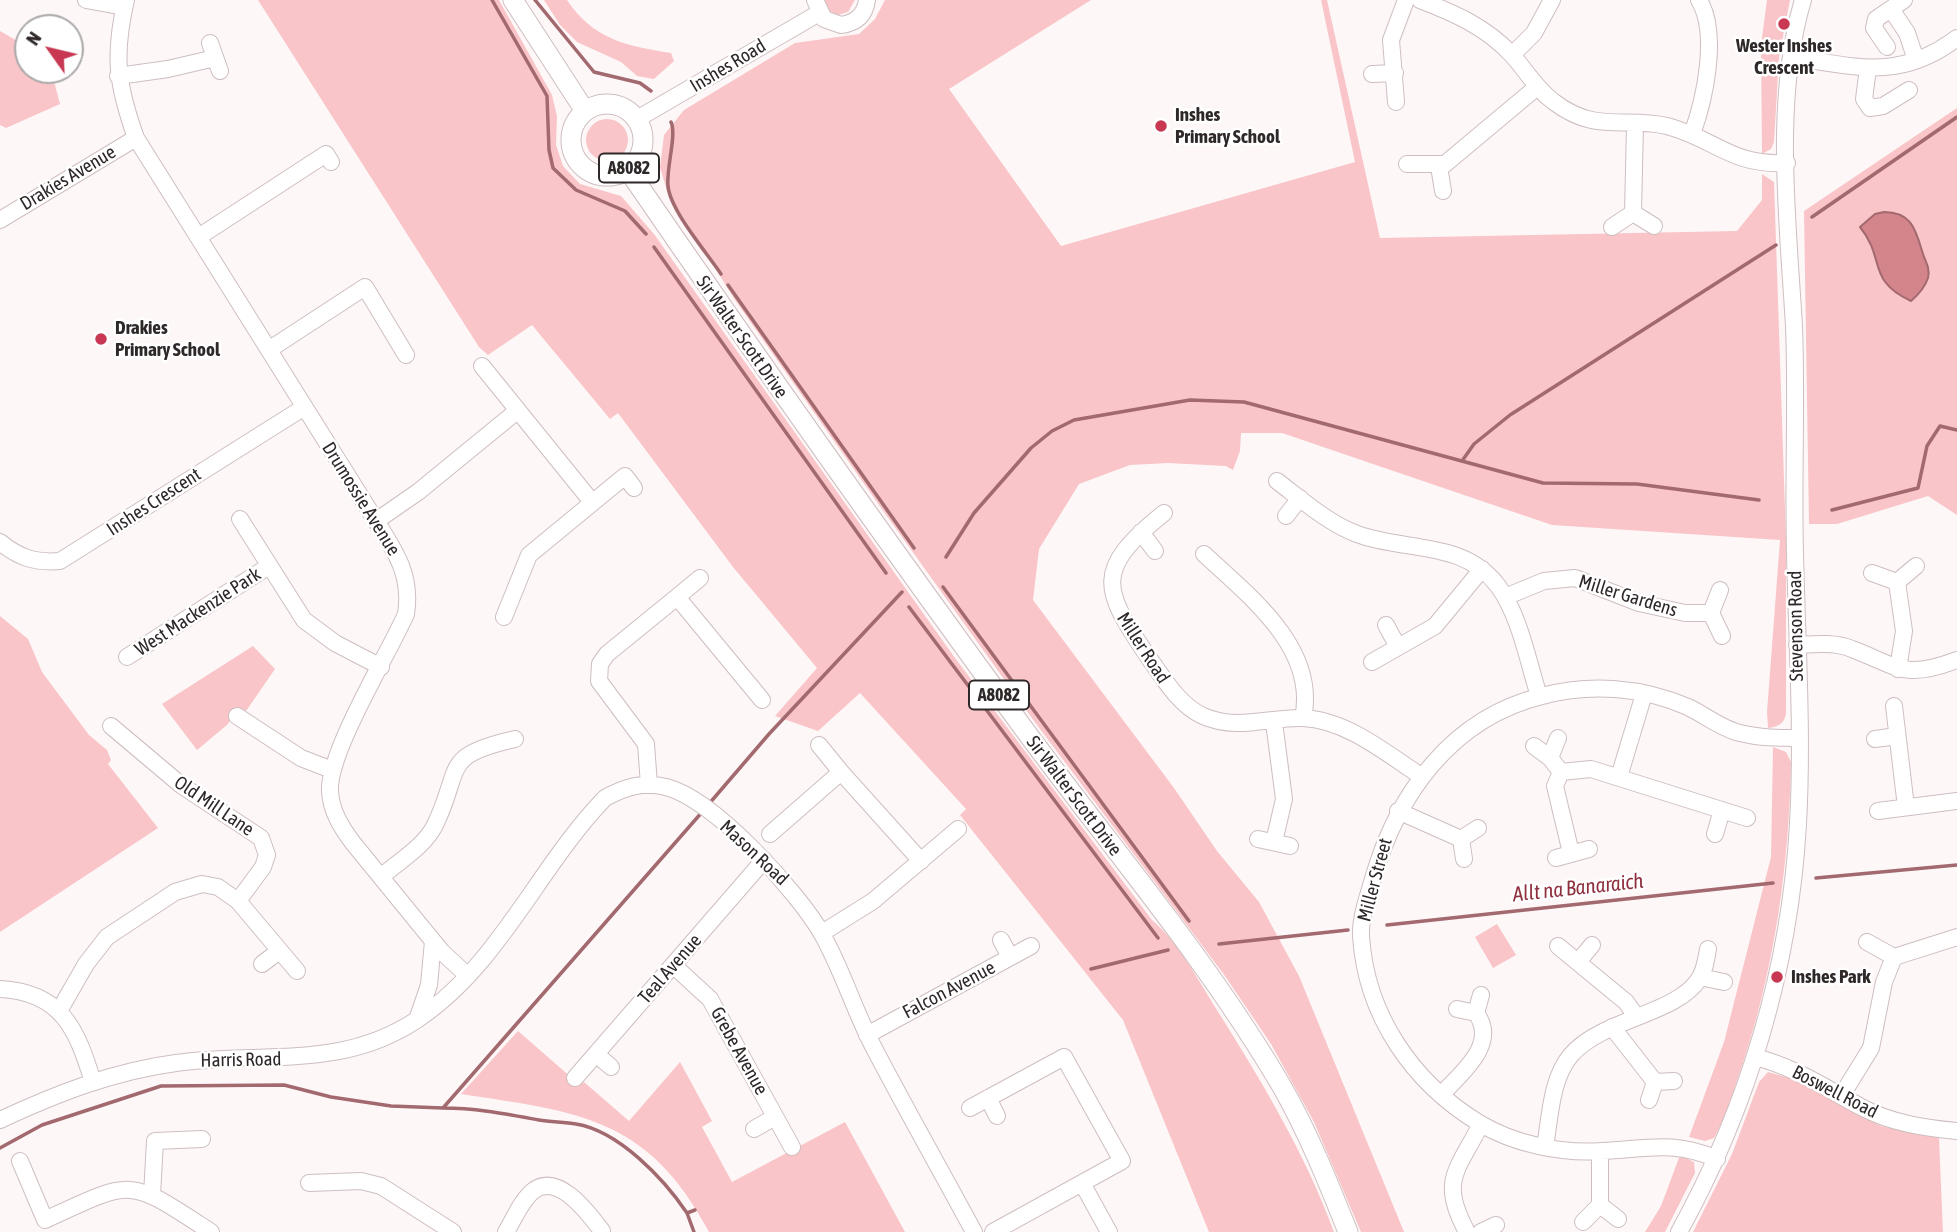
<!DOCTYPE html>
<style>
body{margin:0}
#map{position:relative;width:1957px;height:1232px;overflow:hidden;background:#fef7f8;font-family:"Asap Condensed",sans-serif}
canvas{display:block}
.north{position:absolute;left:14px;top:14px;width:70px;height:70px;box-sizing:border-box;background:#fff;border:2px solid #aba9a9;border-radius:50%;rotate:304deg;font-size:19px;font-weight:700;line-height:28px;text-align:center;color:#2e2828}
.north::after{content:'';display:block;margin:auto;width:24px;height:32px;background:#c83853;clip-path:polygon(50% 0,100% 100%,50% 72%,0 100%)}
</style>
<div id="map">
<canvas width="1957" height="1232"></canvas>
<div class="north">N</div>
</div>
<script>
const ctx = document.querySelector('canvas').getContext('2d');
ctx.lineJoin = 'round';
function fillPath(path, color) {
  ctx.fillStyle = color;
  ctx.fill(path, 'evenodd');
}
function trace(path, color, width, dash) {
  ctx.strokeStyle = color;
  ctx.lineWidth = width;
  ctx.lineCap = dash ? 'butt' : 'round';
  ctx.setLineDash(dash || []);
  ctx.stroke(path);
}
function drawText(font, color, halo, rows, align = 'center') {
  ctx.font = font + ' "Asap Condensed",sans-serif';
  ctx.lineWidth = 5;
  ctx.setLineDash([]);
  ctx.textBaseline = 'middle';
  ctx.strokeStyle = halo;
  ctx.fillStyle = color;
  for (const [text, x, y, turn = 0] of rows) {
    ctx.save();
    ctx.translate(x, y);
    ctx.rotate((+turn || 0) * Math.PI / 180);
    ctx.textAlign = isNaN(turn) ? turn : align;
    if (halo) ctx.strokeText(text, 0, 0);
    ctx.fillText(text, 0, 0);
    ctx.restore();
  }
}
const green = new Path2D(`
 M258 0H499L552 95 557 116 556 145 563 166 580 184 621 196 654 234 955 658 1152 920C1179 943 1198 980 1217 1010 1262 1082 1305 1153 1334 1232H1209L1123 1020 960 815 966 809 860 693 818 731 775 716 817 668 733 567 618 413 610 419 532 325 488 355 479 347Z
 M544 0H567C593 39 626 46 671 53L674 61 654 79 637 76 621 62 577 42 560 25Z
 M824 0H855L848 12 838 15 829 11Z
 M885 0H1091L949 89 1061 246 1355 162 1321 0H1327L1380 238 1737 231 1762 200V174L1774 182 1786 539V713C1785 723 1778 727 1768 728L1767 712 1780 540 1552 525 1282 433H1241L1240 451 1233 470 1226 466 1168 463 1130 465 1079 484 1039 549 1033 600 1174 788 1217 851 1259 902 1299 976 1404 1232H1361L1314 1122 1271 1044 1225 976 1034 721 879 505 735 300 667 191 660 167 664 135 684 110 795 43 859 34 875 19Z
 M1767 0H1790L1779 57 1774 142 1771 149 1762 154 1761 45Z
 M0 31 28 47V70H51L60 104 6 128 0 125Z
 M1957 108V515L1928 496 1837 524H1809L1804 211Z
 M586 140a21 21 0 1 1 42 0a21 21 0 1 1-42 0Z
 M0 616 28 639 42 672 89 735 107 750 111 760 108 764 158 828 0 932Z
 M253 646 275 669 246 711 240 708 227 725 197 750 162 704Z
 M1773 747 1786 752 1791 762C1789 865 1775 965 1743 1063 1734 1088 1727 1115 1714 1138L1705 1141 1689 1137 1724 1042 1771 857Z
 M1497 924 1516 955 1493 968 1475 937Z
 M518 1031 580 1085 584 1082 629 1121 680 1062 712 1121 702 1127 732 1182 845 1122 905 1232H709C648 1117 579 1112 461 1094Z
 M1768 1072 1793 1079 1881 1126 1939 1138 1943 1232H1693L1732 1154 1759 1082Z
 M1680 1155 1694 1162 1695 1173 1665 1232H1645L1661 1206Z`);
const water = new Path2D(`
 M1884 212C1914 212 1916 233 1924 257 1927 264 1930 270 1928 278 1925 287 1918 295 1911 301 1866 280 1886 259 1860 227L1875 214Z`);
const stream = new Path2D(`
 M492 0 547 96 549 150 553 168 576 190 625 211 646 234
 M535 0 594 72 640 83 651 91
 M671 122C677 135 666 168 668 186 670 210 707 253 721 274
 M1812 217 1957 117
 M654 247 886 573
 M728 285 914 548
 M1462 461 1474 444 1510 415 1776 245
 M1832 510 1918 488 1927 446 1940 426 1957 430
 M946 557 974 513 1031 448 1052 431 1074 420 1190 400 1244 402 1543 483 1637 484 1759 500
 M943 587 1189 921
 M909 607 1158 938
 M708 805 769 734 902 592
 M1816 878 1957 865
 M1387 925 1773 883
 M1219 944 1348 930
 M1091 969 1168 950
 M443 1108C476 1108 506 1114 539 1120 551 1122 564 1122 576 1124 619 1131 664 1179 687 1213L695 1210
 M0 1148 42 1125 161 1086 284 1085 331 1097 391 1106 443 1108 703 811
 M687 1213 694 1232`);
const minor = new Path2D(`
 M86 0 124 7
 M126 0C113 56 117 85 136 138L376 521C396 552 412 576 406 614 388 655 328 752 330 791 331 811 341 827 353 843L442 952 467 975
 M815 0 824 19 841 25C856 23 865 15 867 0
 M1420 0C1454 13 1486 27 1511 54 1526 70 1536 89 1554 102 1596 134 1625 116 1667 126 1716 139 1731 166 1787 163
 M1891 9 1907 33 1916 60
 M210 43 220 71
 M1887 47 1874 28 1876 19 1904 0
 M1512 55 1534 33 1552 0
 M1792 57C1857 67 1900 81 1957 38
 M1868 68 1864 99 1870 108 1883 106 1909 90
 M1372 74 1395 73
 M118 76 168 69 215 58
 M1396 102 1391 40 1406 0
 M637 119 819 13
 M1692 134C1705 99 1719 33 1699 0
 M1407 164H1445L1537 87
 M1439 166 1443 191
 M1633 213 1635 125
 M0 220 136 138
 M1612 227 1633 213 1654 226
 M200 236 326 154 331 162
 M270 349 365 287 406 355
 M482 366 592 502
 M1277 481C1302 500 1328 523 1357 534 1406 552 1464 540 1498 586 1520 616 1528 662 1539 696
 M1164 513C1093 570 1102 589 1149 658 1164 679 1179 705 1203 716 1237 731 1269 717 1303 718 1347 720 1387 754 1421 776
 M1286 516 1300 498
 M240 519 304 620 335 643 381 667
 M376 521 418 492 517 411
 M1141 532 1155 551
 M0 542C19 558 36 563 60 561L303 408
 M1204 554C1249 596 1318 648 1303 718
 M1872 573 1897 582 1916 566
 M1897 582 1904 631 1898 669
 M1720 590 1711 613 1722 636
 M677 597 700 578
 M1505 597 1544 581 1575 578 1639 603 1685 613H1711
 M504 617 529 555 625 476 634 488
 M1386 625 1398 647
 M1797 645C1815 644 1835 642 1852 649 1899 667 1904 680 1957 660
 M127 657 269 566
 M1372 662 1435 626 1482 569
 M1894 706 1906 807
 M237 716 301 758 332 770
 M111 726 181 785 261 838 267 855 263 867 238 901
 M1875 739 1897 736
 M819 745 841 772
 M1534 746 1550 758 1561 772
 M1550 758 1558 738
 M1619 777 1644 694
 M649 785 646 744 599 681 600 664 607 654 677 597 762 700
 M1398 811 1461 839
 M1878 811 1957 801
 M770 834 841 772 921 861
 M1715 834 1722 810
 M1258 839 1290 846
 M1274 842 1284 799 1274 722
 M1571 853 1555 786 1561 772 1591 769 1747 818
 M1556 858 1589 849
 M1464 859 1461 839 1478 828
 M381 877C399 861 424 847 435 825 463 767 440 756 515 739
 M822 933 873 901 958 829
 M1001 940 1010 957
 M1867 942 1894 957
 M1558 946 1626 1002 1636 1016
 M1578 962 1592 945
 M262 964 279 951
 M673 965 710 999 792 1147
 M1700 977 1724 982
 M0 989C62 992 77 1030 93 1082
 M1457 1009 1476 1013 1481 995
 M59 1011 86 964 107 937 175 892 202 884 218 887 238 901 297 971
 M417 1020 429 985 433 941
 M1612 1027 1655 1082
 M867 1035 1031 946
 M596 1054 611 1067
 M1755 1057C1795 1067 1827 1089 1863 1108 1892 1123 1924 1128 1957 1131
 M575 1078 764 860
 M1441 1095C1461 1073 1499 1044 1476 1013
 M1842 1095 1871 1048 1884 982 1894 957 1957 937
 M988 1098 997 1116
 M1649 1100 1655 1082 1674 1081
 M970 1108 1064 1057 1122 1161 993 1232
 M0 1120C56 1094 114 1071 176 1063 261 1051 341 1071 418 1019 499 965 539 866 605 798 625 787 644 781 666 787 714 799 798 892 822 934 843 971 855 1013 875 1050 907 1111 941 1171 974 1232
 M754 1129 775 1117
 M1545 1147C1550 1118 1551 1078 1571 1055 1602 1019 1677 1014 1699 979 1705 970 1706 960 1708 949
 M1600 1152V1205
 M1717 1159C1673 1140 1647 1149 1602 1151 1561 1154 1514 1144 1479 1123 1412 1082 1366 1015 1361 936 1360 917 1368 897 1373 879 1397 794 1452 718 1542 696 1590 683 1642 687 1688 707 1705 715 1722 729 1740 733 1760 738 1779 738 1799 738
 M20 1161 45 1220C135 1178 128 1178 211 1232
 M309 1183 361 1181 381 1186 453 1232
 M1082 1183 1109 1232
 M152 1195 155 1141 202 1139
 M1583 1222 1600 1205 1618 1219
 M506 1232C514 1219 521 1201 533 1191 558 1171 589 1214 602 1231
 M1467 1232C1439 1181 1457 1171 1481 1124
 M1481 1232 1496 1225
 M1679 1232C1748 1107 1790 968 1798 824 1803 734 1797 643 1795 553 1793 478 1797 402 1794 326 1788 223 1773 100 1803 0`);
const major = new Path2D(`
 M513 0 585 111
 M571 140a36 36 0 1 1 72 0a36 36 0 1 1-72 0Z
 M628 170C757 358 889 545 1024 729 1110 846 1207 959 1281 1085 1308 1132 1328 1182 1348 1232`);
const markers = [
 [1784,24,7,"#c83853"],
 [1161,126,7,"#c83853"],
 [101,339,7,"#c83853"],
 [1777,977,7,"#c83853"]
];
const shields = [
 [629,168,60],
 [999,695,60]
];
const shieldNames = [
 ["A8082",629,168],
 ["A8082",999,695]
];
const poiNames = [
 ["Wester Inshes",1784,46,"center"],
 ["Crescent",1784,68,"center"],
 ["Inshes",1175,115],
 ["Primary School",1175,137],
 ["Drakies",115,328],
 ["Primary School",115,350],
 ["Inshes Park",1791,977]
];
const streetNames = [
 ["Inshes Road",728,66,-31],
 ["Drakies Avenue",68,178,-31],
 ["Sir Walter Scott Drive",742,337,55],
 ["Drumossie Avenue",361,499,58],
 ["Inshes Crescent",154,502,-33],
 ["Miller Gardens",1628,596,17],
 ["West Mackenzie Park",198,612,-33],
 ["Stevenson Road",1796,626,-91],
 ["Miller Road",1143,648,57],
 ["Sir Walter Scott Drive",1074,796,53],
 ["Old Mill Lane",214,806,34],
 ["Mason Road",754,853,43],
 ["Miller Street",1375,880,-75],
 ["Teal Avenue",670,969,-49],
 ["Falcon Avenue",949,990,-28],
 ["Grebe Avenue",739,1051,61],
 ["Harris Road",241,1060,-1],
 ["Boswell Road",1835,1092,27]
];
const waterNames = [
 ["Allt na Banaraich",1578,888,-6]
];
fillPath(green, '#f9c5c8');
fillPath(water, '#d4858c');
trace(water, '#a2696e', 2);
trace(stream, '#a2696e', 3.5);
trace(minor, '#cebebf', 18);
trace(major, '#cebebf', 21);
trace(minor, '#fff', 16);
trace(major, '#fff', 19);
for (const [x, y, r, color] of markers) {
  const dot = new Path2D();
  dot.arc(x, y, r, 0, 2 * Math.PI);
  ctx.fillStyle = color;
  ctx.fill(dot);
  trace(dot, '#fff', 2.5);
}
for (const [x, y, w] of shields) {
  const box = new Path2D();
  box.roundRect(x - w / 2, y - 14.5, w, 29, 5);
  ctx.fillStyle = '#fff';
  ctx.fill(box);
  trace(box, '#2e2828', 2);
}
drawText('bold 18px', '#2e2828', null, shieldNames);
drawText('bold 19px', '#2e2828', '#fff', poiNames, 'left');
drawText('19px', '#2e2828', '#fff', streetNames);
drawText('italic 21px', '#8f303f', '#fff', waterNames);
</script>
